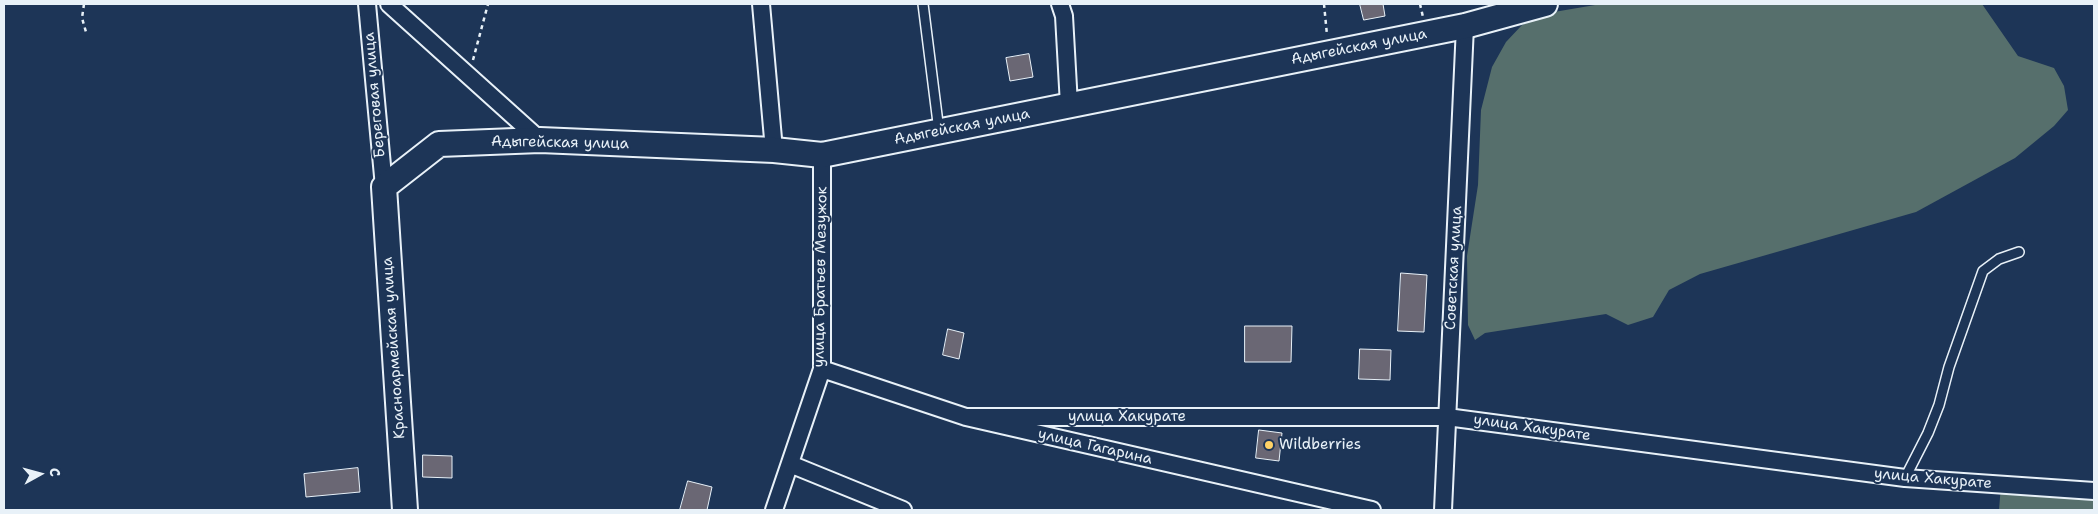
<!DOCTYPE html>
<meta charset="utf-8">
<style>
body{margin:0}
#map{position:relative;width:2098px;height:514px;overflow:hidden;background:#1d3557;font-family:"Shantell Sans",sans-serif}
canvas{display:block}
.frame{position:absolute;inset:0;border:5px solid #e8f1f8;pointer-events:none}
.north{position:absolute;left:15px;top:449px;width:50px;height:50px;-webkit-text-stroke:4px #1d3557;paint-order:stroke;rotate:83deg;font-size:14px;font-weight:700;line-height:20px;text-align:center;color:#e8f1f8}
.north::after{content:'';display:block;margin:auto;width:18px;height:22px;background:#e8f1f8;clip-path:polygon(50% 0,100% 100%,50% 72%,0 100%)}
</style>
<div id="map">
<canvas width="2098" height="514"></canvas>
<div class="frame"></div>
<div class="north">С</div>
</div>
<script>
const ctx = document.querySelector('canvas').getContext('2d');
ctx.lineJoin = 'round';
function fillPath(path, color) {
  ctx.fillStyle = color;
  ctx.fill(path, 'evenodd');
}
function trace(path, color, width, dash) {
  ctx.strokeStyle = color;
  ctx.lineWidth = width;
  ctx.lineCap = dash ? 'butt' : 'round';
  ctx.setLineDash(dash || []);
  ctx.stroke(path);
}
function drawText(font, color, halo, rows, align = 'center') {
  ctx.font = font + ' "Shantell Sans",sans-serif';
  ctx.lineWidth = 4;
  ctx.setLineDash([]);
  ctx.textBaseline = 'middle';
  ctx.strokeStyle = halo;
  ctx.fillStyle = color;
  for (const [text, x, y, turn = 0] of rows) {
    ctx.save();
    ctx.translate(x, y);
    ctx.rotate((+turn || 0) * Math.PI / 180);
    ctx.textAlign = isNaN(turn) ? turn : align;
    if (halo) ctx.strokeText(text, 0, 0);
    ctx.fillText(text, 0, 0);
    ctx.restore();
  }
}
const green = new Path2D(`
 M1601 4H1982L2018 56 2054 68 2064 86 2068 110 2054 126 2015 158 1916 212 1700 274 1669 290 1653 317 1628 325 1606 314 1485 333 1475 340 1468 325 1467 256 1478 185 1481 110 1492 67 1506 42 1522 25 1548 13Z
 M2001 485 2094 491V510H1999Z`);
const building = new Path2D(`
 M1360 4H1383L1385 16 1364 20Z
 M1029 54 1033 77 1010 81 1006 58Z
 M1401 273 1427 275 1424 332 1398 331Z
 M1245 326H1292L1291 362H1245Z
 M948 329 964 333 959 359 943 355Z
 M1360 349 1391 350 1390 380 1359 379Z
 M1259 430 1282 433 1279 461 1256 458Z
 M423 455 452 456V478L423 477Z
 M358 468 360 492 306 497 304 474Z
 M688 481 712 487 707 510H680Z`);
const path = new Path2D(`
 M84 4 82 18 86 32
 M1324 4 1327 35
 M1420 4 1423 17
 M473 60 488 4`);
const lane = new Path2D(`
 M923 4 939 131
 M1905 478 1928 433 1939 405 1949 367 1983 271 1999 259 2019 252`);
const street = new Path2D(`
 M367 4 384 187
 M389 4 540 140
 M761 4 774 150
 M1060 4 1064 16 1069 105
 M822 369 966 417 1372 510
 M966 417H1447L1905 478 2094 491
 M790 464 903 510
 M774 510 822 369V155
 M1443 510 1465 26`);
const secondary = new Path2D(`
 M405 510 384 187 439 144 540 140 774 150 822 155 1465 26 1545 4`);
const markers = [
 [1269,445,5,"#ffd166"]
];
const streetNames = [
 ["Адыгейская улица",1359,47,-11],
 ["Береговая улица",375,95,-95],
 ["Адыгейская улица",962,127,-11],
 ["Адыгейская улица",560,143,1],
 ["Советская улица",1454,268,-87],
 ["улица Братьев Мезужок",821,277,-89],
 ["Красноармейская улица",394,348,-94],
 ["улица Хакурате",1127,417],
 ["улица Хакурате",1532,428,8],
 ["улица Гагарина",1095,447,13],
 ["улица Хакурате",1933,479,5]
];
const poiNames = [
 ["Wildberries",1279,445]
];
fillPath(green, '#566f6c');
fillPath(building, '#6a6774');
trace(building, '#e8f1f8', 1);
trace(lane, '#e8f1f8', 12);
trace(street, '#e8f1f8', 20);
trace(secondary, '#e8f1f8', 28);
trace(path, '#e8f1f8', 2.5, [4, 4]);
trace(lane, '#1d3557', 9);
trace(street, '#1d3557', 16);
trace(secondary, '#1d3557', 24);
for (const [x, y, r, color] of markers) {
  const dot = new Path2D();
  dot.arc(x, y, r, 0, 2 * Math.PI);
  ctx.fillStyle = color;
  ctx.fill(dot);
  trace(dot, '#1d3557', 2);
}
drawText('15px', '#e8f1f8', '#1d3557', streetNames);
drawText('15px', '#e8f1f8', '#1d3557', poiNames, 'left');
</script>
